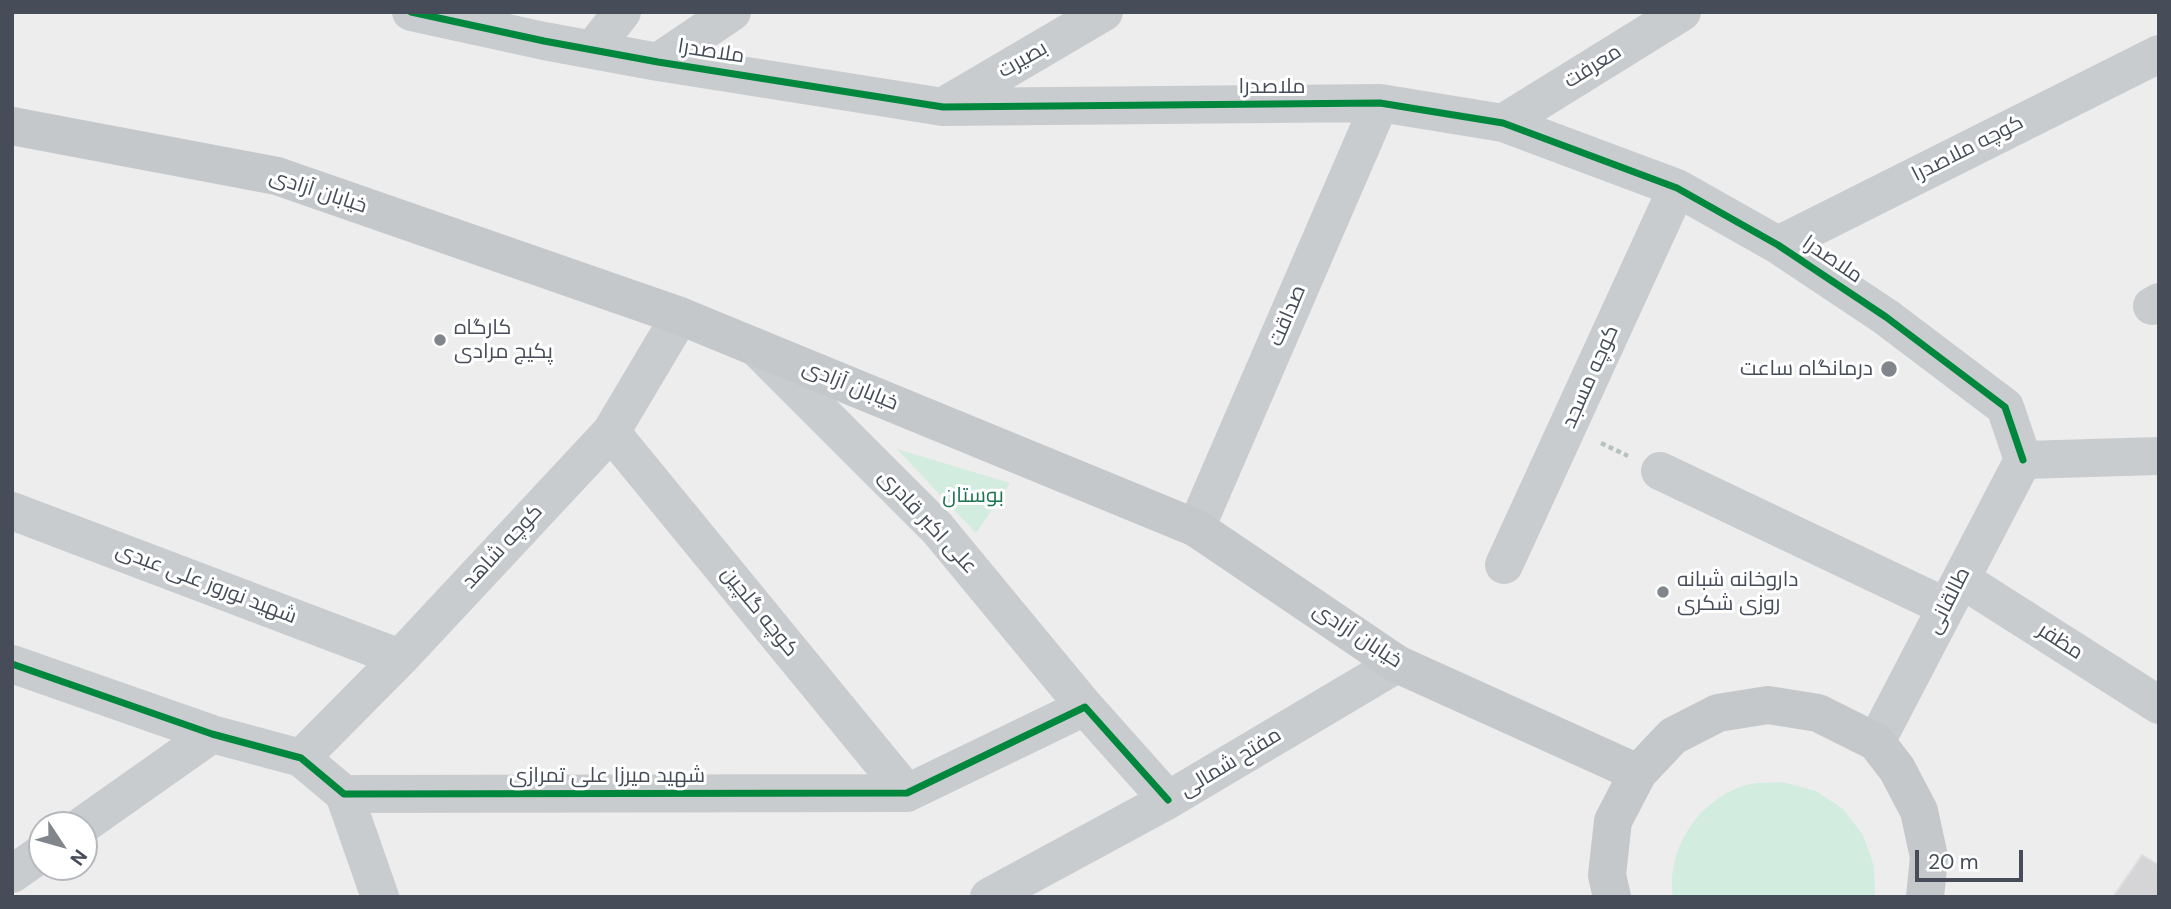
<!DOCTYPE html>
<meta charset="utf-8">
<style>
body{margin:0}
#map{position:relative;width:2171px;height:909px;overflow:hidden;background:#eeeded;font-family:"DM Sans",sans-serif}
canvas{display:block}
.frame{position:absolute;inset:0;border:14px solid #464d58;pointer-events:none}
.north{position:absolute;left:28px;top:811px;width:70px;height:70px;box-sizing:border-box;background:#fff;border:2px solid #b5b8bc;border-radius:50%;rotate:126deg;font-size:19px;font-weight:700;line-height:28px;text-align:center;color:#464d58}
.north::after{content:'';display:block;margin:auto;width:24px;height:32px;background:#81858c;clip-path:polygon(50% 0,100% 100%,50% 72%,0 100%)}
.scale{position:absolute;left:1915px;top:850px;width:108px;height:32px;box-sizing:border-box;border:4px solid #464d58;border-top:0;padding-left:9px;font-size:21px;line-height:24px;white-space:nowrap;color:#464d58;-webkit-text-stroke:5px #fff;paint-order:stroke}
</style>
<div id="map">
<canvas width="2171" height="909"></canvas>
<div class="frame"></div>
<div class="north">N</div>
<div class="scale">20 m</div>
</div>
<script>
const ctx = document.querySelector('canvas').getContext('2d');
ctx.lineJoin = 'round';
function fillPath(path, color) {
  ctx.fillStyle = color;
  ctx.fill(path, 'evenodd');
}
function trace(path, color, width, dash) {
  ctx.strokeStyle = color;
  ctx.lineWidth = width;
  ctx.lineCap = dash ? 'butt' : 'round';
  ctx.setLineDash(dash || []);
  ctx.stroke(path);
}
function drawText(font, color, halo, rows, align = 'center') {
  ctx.font = font + ' "DM Sans",Cairo,sans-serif';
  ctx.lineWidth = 6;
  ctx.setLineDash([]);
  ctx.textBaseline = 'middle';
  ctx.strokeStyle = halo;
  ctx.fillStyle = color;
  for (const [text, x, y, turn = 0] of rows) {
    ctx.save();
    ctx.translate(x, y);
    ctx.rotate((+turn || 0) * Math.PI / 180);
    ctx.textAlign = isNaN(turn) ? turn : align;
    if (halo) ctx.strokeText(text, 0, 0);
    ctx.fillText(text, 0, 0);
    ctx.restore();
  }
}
const green = new Path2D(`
 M897 449 1010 483 976 533Z
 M1783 782 1816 791 1843 809 1863 835 1874 866 1875 897H1673C1666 847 1701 796 1750 784 1760 782 1773 783 1783 782Z`);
const building = new Path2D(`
 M2142 855 2159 865V897H2113Z`);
const path = new Path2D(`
 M1601 443 1628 456`);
const minor = new Path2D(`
 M411 12 544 41 658 62 943 107 1380 103 1503 123 1677 188 1778 245 1886 317 2005 407 2023 460
 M593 49 622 12
 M658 62 732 12
 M944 106 1104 12
 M1503 123 1682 12
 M1778 245 2159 54
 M2152 306 2159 302
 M757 348 937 528 1085 707
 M611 432 907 793
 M2023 460 2159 456
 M1660 471 1946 607
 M12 511 400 658
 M1196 528 1380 103
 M1504 565 1677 188
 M1961 579 2159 705
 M12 664 212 734 301 758 344 794 907 793 1085 707 1168 800
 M1876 742 2023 460
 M301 758 400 658 611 432 680 316
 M344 794 380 897
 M83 825 212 734
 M12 874 42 853
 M989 897 1168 800 1397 664`);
const major = new Path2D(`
 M12 126 277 176 680 316 1196 528 1397 664 1638 773
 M1612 897 1607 875 1613 821 1638 773 1673 736 1718 713 1768 705 1818 713 1876 742 1897 769 1919 811 1929 857 1925 897`);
const cycleway = new Path2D(`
 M411 12 544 41 658 62 943 107 1380 103 1503 123 1677 188 1778 245 1886 317 2005 407 2023 460
 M12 664 212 734 301 758 344 794 907 793 1085 707 1168 800`);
const markers = [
 [440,340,7,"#81858c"],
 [1889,369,9,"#81858c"],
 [1663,592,7,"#81858c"]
];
const streetNames = [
 ["ملاصدرا",711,52,9],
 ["بصیرت",1023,60,-30],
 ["معرفت",1593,67,-32],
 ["ملاصدرا",1272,87],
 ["کوچه ملاصدرا",1968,149,-27],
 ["خیابان آزادی",318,192,18],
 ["ملاصدرا",1832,260,34],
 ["صداقت",1288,316,-67],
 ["کوچه مسجد",1591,377,-66],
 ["خیابان آزادی",850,386,22],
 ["علی اکبر قادری",927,522,47],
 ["کوچه شاهد",503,547,-47],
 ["شهید نوروز علی عبدی",206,584,21],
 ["طالقانی",1949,601,-63],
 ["کوچه گلچین",759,612,51],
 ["خیابان آزادی",1357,636,33],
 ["مظفر",2060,642,33],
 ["مفتح شمالی",1231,763,-31],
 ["شهید میرزا علی تمرازی",607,776]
];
const poiNames = [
 ["کارگاه",454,328],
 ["پکیج مرادی",454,352],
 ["درمانگاه ساعت",1873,369,"right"],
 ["داروخانه شبانه",1677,580],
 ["روزی شکری",1677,604]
];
const parkNames = [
 ["بوستان",973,496]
];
fillPath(green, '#d2ecdf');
fillPath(building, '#d5d5d7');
trace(building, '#dfdfe0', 2);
trace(path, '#b7c2c0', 4.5, [5, 3.5]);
trace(minor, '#c9ccce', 38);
trace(major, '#c5c8cb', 38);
trace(cycleway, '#00873e', 7);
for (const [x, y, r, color] of markers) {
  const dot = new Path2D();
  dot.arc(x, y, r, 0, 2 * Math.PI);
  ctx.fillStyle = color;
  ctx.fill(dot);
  trace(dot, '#fff', 2.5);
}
drawText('21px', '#464d58', '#fff', streetNames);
drawText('21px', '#464d58', '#fff', poiNames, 'left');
drawText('21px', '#1c7453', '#fff', parkNames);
</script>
